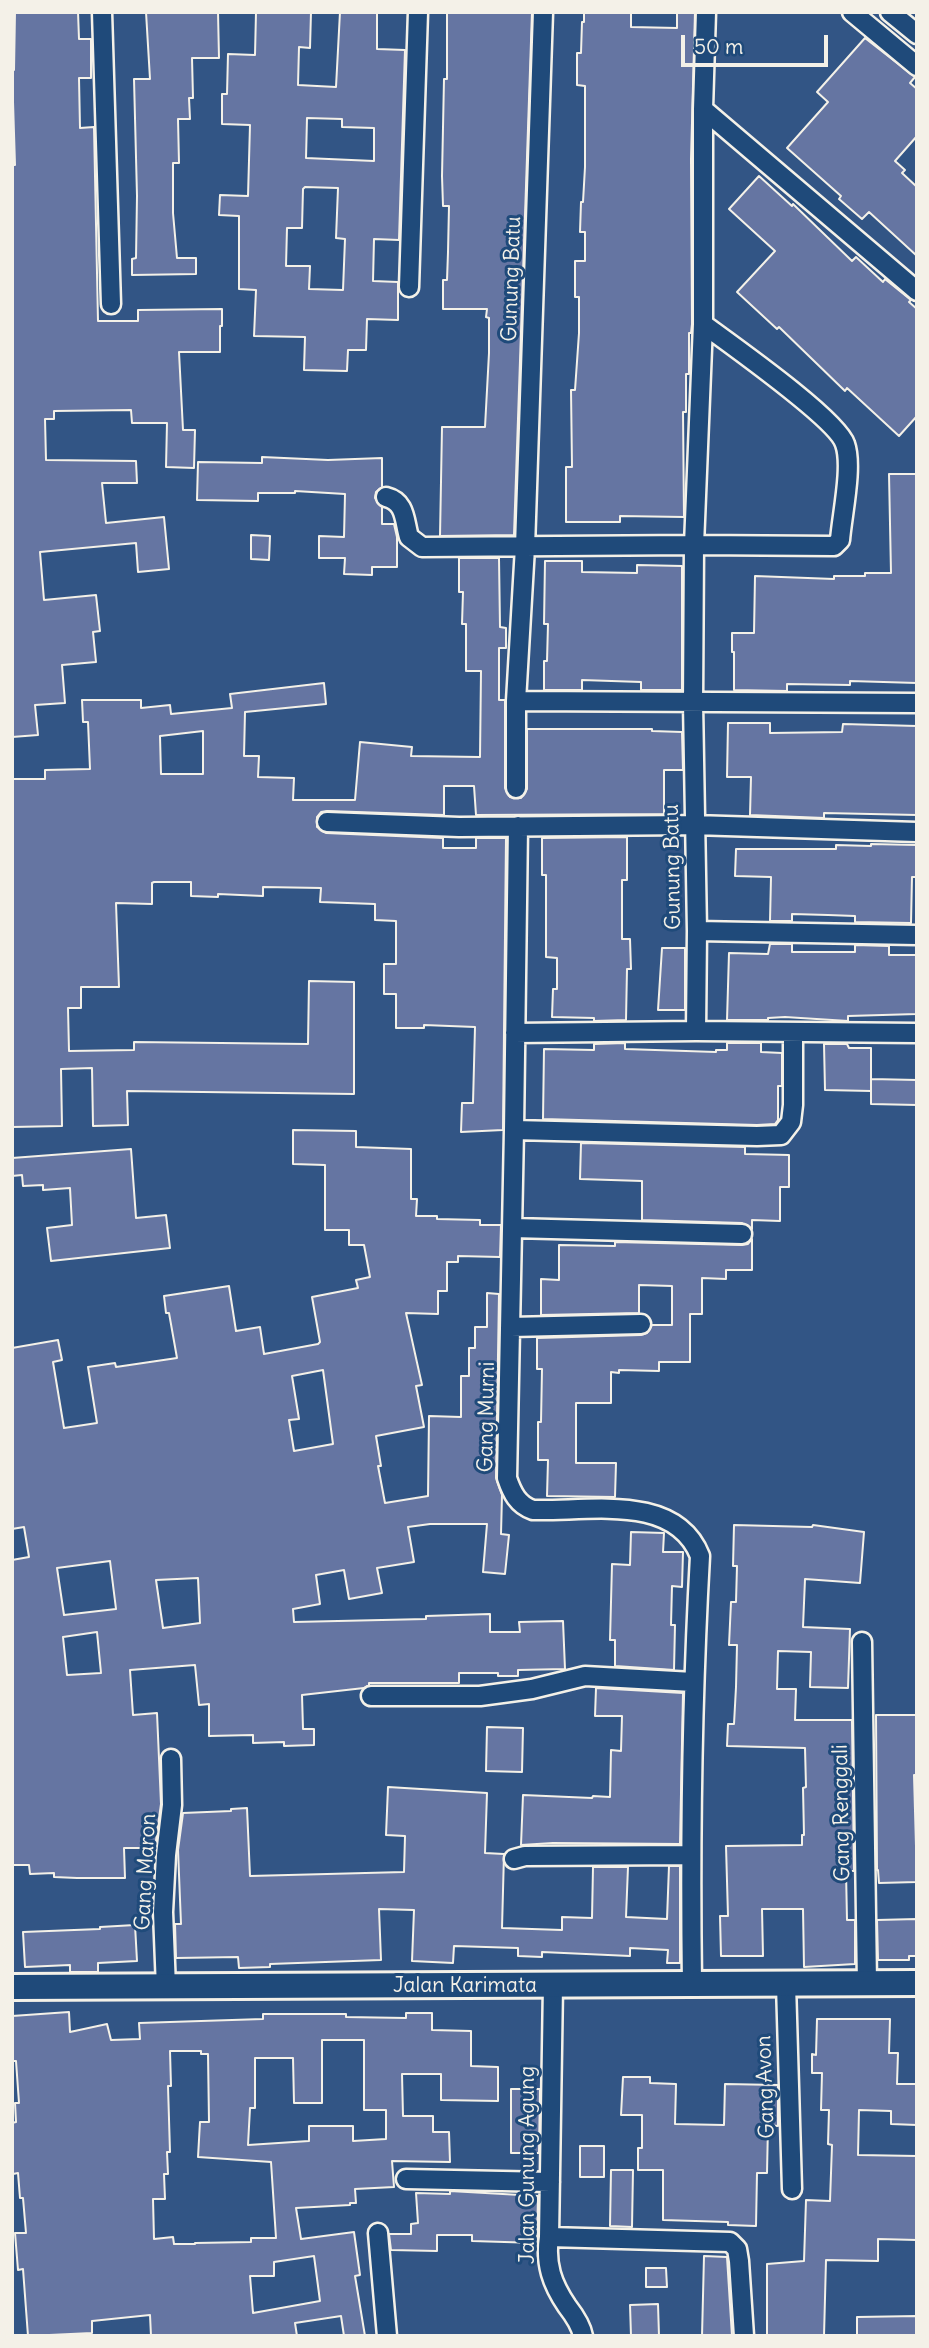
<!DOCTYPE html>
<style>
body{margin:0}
#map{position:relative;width:929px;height:2348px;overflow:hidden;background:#325585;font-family:Delius,sans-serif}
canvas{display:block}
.frame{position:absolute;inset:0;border:14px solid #f4f1e8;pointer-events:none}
.scale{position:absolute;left:681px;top:35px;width:147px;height:32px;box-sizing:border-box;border:4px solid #f4f1e8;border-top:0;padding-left:9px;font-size:21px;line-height:24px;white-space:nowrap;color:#f4f1e8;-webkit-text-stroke:5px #1f4a7a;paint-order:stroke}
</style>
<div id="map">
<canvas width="929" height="2348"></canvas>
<div class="frame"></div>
<div class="scale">50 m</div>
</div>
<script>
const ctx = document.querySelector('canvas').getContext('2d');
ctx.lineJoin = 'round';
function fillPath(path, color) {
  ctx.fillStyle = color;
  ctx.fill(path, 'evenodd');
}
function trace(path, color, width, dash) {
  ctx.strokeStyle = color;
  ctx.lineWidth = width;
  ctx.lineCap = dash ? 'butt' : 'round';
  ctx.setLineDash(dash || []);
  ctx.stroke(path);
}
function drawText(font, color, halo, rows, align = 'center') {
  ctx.font = font + ' Delius,sans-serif';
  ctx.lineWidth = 6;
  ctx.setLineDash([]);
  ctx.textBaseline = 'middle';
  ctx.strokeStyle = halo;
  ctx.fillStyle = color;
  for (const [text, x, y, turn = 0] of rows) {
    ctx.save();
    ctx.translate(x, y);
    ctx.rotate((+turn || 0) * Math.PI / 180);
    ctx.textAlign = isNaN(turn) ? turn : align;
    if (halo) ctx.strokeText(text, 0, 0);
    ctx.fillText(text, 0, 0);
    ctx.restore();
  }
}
const building = new Path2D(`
 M15 12H78L79 39H91V78H79L80 128 94 127 98 321H138V310L222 309V326H220V352H179L183 430H195L194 468 166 467 167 423H132L131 410 54 411V419H45L46 460 136 461 137 483H102L106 523 164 517 169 569 138 572 136 543 40 552 44 600 96 595 100 631 93 632 96 662 62 665 65 703 35 705 38 735 12 737V165H15L12 70H14Z
 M146 12H218L219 58H192L193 98H189L190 119H178L179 163H173V213L177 258H196V274L132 275V259L136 258 137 196 134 79H150Z
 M256 12H311L310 48 299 47 298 85 336 87 340 12H377V49L405 50 399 240 374 239 373 281 398 282V320L367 319 366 350H348L347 371 304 370 305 337 254 336 256 290 239 289V216L219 215 220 195 248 196 250 125 222 124V94H227L228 54 255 55ZM307 118 342 119V127L374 128V161L306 158ZM305 187 338 188 336 238 345 239 343 290 309 289 310 266H286L287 228H302L303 189Z
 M447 12H532L514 535 440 536 442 427H485L489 353V318L486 317 487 309H443V280H447L448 252 449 206H443L442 176 444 79H447Z
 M584 12H631V27L677 28V12H695L691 159 692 324 691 333H689V374H686V412H683L684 517 620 516V522H566V467H572L571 390H575L579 333V297H575V261H585V232H580L581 202H583L585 167V86L577 85V53H581L582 22H584Z
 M865 38 915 77 910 83 917 89V136L895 161 905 170 902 173 917 187V256L869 212 862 219 839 199 841 196 787 148 828 102 817 92Z
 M759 176 792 206 793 204 852 261 856 257 883 282 885 279 911 300 909 302 917 309V416L899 436 847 388 845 391 779 327 777 329 737 292 775 251 729 209Z
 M262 457 328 460 382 458V487L376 492 375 498 382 507V524H394L397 537V567H372V575L344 574 345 558H319V536L344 537 345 494 295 491V493H258V501L197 500 198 462 262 463Z
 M889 474H917V683L850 681V685L787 684V691L734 690V652H732V633H754L755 576 834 579V576H865V573H891Z
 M251 535 270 536 269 560 251 559Z
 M459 558H499L500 627 506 628V648H499V700H505V788L510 797 521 798 527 789V729H652V731L682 732 683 770H664V814L476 815 474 786H444V815L327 811 321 812 317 817V827L326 833 443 838V848H476V838H506L503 1130 461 1132 462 1103H473L475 1027 424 1025V1028H396V994H384V964H396V921L375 920V904L320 902 321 888 263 887V896L218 894V897L191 896V882H154L152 883V904L116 903 119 987H81V1008H68L69 1051 134 1050V1042L308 1044 309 981 354 982V1094L127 1091 128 1125 93 1126 92 1068 61 1069 62 1126 12 1127V779H45V770L90 769 88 722H83L82 700H141V708L170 705 171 714 232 708 230 694 324 683 326 704 245 712 244 756H259L258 777 294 778 293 800H355L360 742 412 747 411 756 480 757 481 671H466V624H462L463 592H459ZM203 731V774H161L160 736Z
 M545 561H582V572L637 573V565L682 566V690H641V682L582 680V690H544V661H547L548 624H544Z
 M728 723H770V733L842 732 843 724 917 726V815L824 813V818L750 815 751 777H727Z
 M627 837V880H622V939H630L631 969H627L626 1020 594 1021V1018L552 1017 553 989H557V958L546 957V875H542V838Z
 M871 844 917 845V877H912L911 923 855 922V916L828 915 792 914V921H770L771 877 735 876 736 849H836V845L871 846Z
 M770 944H792V952H855V945L889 946V955H917V1014L848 1016V1021L785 1017 768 1018V1020H727L729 953 768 954Z
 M662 948H685V1010H658Z
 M625 1043V1049L716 1052V1050H727V1043H761V1052L782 1053V1086H778V1120L775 1124 757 1125 543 1119 544 1049 594 1050V1044Z
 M824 1044H847L849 1048H871V1091L825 1090Z
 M871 1079 917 1080V1105L871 1104Z
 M293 1130 356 1131V1147L411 1149V1199H417L416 1216H437V1219L480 1220V1225H501L500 1257 458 1256V1262H447V1291H438V1314L406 1313 422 1385 416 1386 424 1427 376 1436 381 1466H378L385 1503 428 1496 429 1416 461 1417V1376H469V1348H475V1327H487V1293L499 1294 496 1478 502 1495 501 1534 509 1535 505 1574 483 1572 487 1524H430L408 1527 414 1562 377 1568 382 1593 349 1599 344 1570 316 1575 320 1604 293 1609 294 1622 426 1619V1616L490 1614V1632H520L519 1622 563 1621 565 1669 518 1670V1676H498V1673H459V1683H369V1685L364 1688 302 1695 303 1729H314V1745L284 1746V1742L253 1743V1735L209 1736V1704L199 1705 195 1665 130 1670 133 1715 157 1713 161 1804 155 1848H124L125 1878H77L54 1877V1873L30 1874 29 1865H13L12 1858V1560L29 1557 24 1527 12 1529V1348L58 1340 62 1360 53 1362 64 1428 97 1423 88 1367 115 1363 116 1367 177 1358 169 1313H166L164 1296 229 1286 236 1331 260 1327 264 1354 318 1344 320 1342 312 1297 358 1288 356 1280 370 1277 364 1245H349V1230H325V1165L293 1164ZM323 1370 333 1444 294 1451 289 1420 299 1419 292 1376ZM110 1561 116 1609 64 1615 57 1568ZM198 1578 200 1623 163 1628 156 1580ZM97 1632 101 1673 67 1675 63 1637Z
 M581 1143 745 1147V1154L789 1155V1187H780V1221L752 1220V1229L742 1223 642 1220V1181L580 1179Z
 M131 1149 136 1218 166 1215 170 1248 51 1261 47 1228 72 1225 70 1188 43 1190V1185L23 1186 22 1175 12 1176V1158Z
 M752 1239V1270H726V1279L702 1278V1314H690V1362H659V1371L619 1370V1373L611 1372V1403H576V1463H616L615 1497 547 1496 548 1460H538V1422H541L542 1369H537V1338L641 1335 647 1333 652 1325H672V1286L639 1285V1313L541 1315V1279L559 1280V1245L615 1246V1242L742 1245 748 1244Z
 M734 1525 812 1527 813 1525 864 1532 860 1583 805 1579 803 1627 850 1629 848 1688 810 1687 811 1652 778 1651 777 1689H796L795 1720H852L854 1871H846L847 1920H855V1964L804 1967 803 1909H762L763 1956H721L720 1916H728L726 1846 802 1845V1835H804L803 1788 806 1787 805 1748 727 1746 728 1724H734L736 1687 737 1645H729L731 1602H736L737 1566H733Z
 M631 1532 664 1533 663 1552H683L682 1587 672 1586 671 1625H675L674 1670 615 1666V1640H610L612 1564 630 1565Z
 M596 1688 683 1693 680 1844 553 1843 521 1845 523 1795 592 1798 593 1796 610 1797 611 1750 621 1751 622 1716H595Z
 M876 1715H917V1775H914L917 1882 879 1883 878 1870H877Z
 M487 1727 523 1728 522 1772 486 1771Z
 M388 1787 487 1793 485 1853 504 1854 502 1928 562 1930V1917L592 1918 593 1867H628L626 1917 667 1919 669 1866H680V1963H667L668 1950 630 1948V1956L542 1952V1957L518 1956V1948L454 1946 453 1963 412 1961 414 1910 379 1909 381 1960 270 1964V1967L239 1968 238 1957 176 1958 175 1924H181L178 1850 183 1813 231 1811V1809L247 1808 250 1876 404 1872 405 1836 386 1835Z
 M917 1919V1956H909V1960H878L877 1920Z
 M135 1925 137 1961 98 1963V1972H70V1965L25 1967 23 1932 100 1929V1927Z
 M69 2012 70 2032 107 2024 111 2040 140 2039 139 2023 263 2019V2014H346V2017L406 2018V2013H432V2030L471 2031V2066L498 2067V2101L441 2100V2074H402L403 2116H433V2132H449L450 2162 392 2161 394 2187 355 2189 356 2203H350V2205L296 2208 301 2239 354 2232 360 2275 355 2276 365 2336H344L341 2316 295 2323 297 2336H151L150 2315 92 2321V2333L28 2336 23 2269 18 2270 15 2233H26L23 2198H20L18 2173 13 2174 12 2163V2123L16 2122 15 2103H19L16 2061H12V2016ZM322 2040H364V2110H386V2139L353 2141V2126H309V2141L248 2145 250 2108H255V2058H293L294 2103H322ZM170 2051H201V2054H208L209 2122H200L198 2157 271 2162 276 2238H251V2242L195 2243V2244H174L173 2237 154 2239 153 2199H165L164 2174H168L167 2152H170L168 2086H171ZM314 2256 320 2301 253 2313 250 2276H274V2262Z
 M817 2019H890L889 2053H898L897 2084H917V2125L891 2124V2111L859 2110 858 2155 917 2156V2240L878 2239V2261L826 2260 824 2336H767V2264L804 2261 806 2200 830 2201 832 2145 828 2144 829 2110H821L822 2073H812V2054L816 2055Z
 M623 2077H650V2083L676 2084 675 2124 724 2125 725 2084 778 2085V2126L768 2125 767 2173H757L756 2226 728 2225V2222L663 2220V2170H638V2148H642V2115H621Z
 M511 2089H540L539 2153H511Z
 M580 2146H604V2177H580Z
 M611 2170H633L632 2227 610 2226Z
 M450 2191 538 2196 537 2243 472 2241V2235H437V2251L391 2250 389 2234H411V2224L418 2223 416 2193 450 2194Z
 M704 2256 727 2257 732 2336H702Z
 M646 2268H666L667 2287H646Z
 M658 2304 659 2336H631L630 2305Z
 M917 2316V2336H857V2317Z`);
const street = new Path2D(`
 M102 12 111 304
 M852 12 917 66
 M890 12 917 34
 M703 109 917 291
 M409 287 418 12
 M386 497C406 502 404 520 409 537L422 547 694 545 834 546 840 540C842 515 853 466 845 444 837 419 730 344 703 324
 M516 701 917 703
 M516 788V701L525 547 543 12
 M327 822 459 827 694 825 917 832
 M518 826 514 1130 507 1478C512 1493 518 1505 533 1510 586 1512 675 1492 700 1556 692 1699 690 1841 692 1984
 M697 931 917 935
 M696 1031 697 931 693 703 694 545 703 324V109L706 12
 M515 1033 696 1031 917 1033
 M514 1130 757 1136 781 1135 791 1122 793 1105V1033
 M513 1228 742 1234
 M511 1327 641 1324
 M862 1642 867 1984
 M371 1696H480L532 1689 585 1676 693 1682
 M514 1859 525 1856 691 1855
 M786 1984 792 2189
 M553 1985 549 2237C545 2264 552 2284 567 2306 574 2315 581 2325 583 2336
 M166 1988 163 1912 166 1855 172 1805 171 1759
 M406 2179 550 2182
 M378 2233 387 2336
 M549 2237 730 2242 737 2249 739 2261 744 2336`);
const secondary = new Path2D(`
 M12 1987 917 1983`);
const streetNames = [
 ["Gunung Batu",512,279,-88],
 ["Gunung Batu",673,867,-91],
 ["Gang Murni",487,1417,-89],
 ["Gang Renggali",842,1813,-91],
 ["Gang Maron",146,1872,-87],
 ["Jalan Karimata",465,1986],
 ["Gang Avon",766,2087,-92],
 ["Jalan Gunung Agung",528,2165,-90]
];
fillPath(building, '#6575a2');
trace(building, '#f4f1e8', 2);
trace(street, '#f4f1e8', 23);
trace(secondary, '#f4f1e8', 30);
trace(street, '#1f4a7a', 18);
trace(secondary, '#1f4a7a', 24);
drawText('21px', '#f4f1e8', '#1f4a7a', streetNames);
</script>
